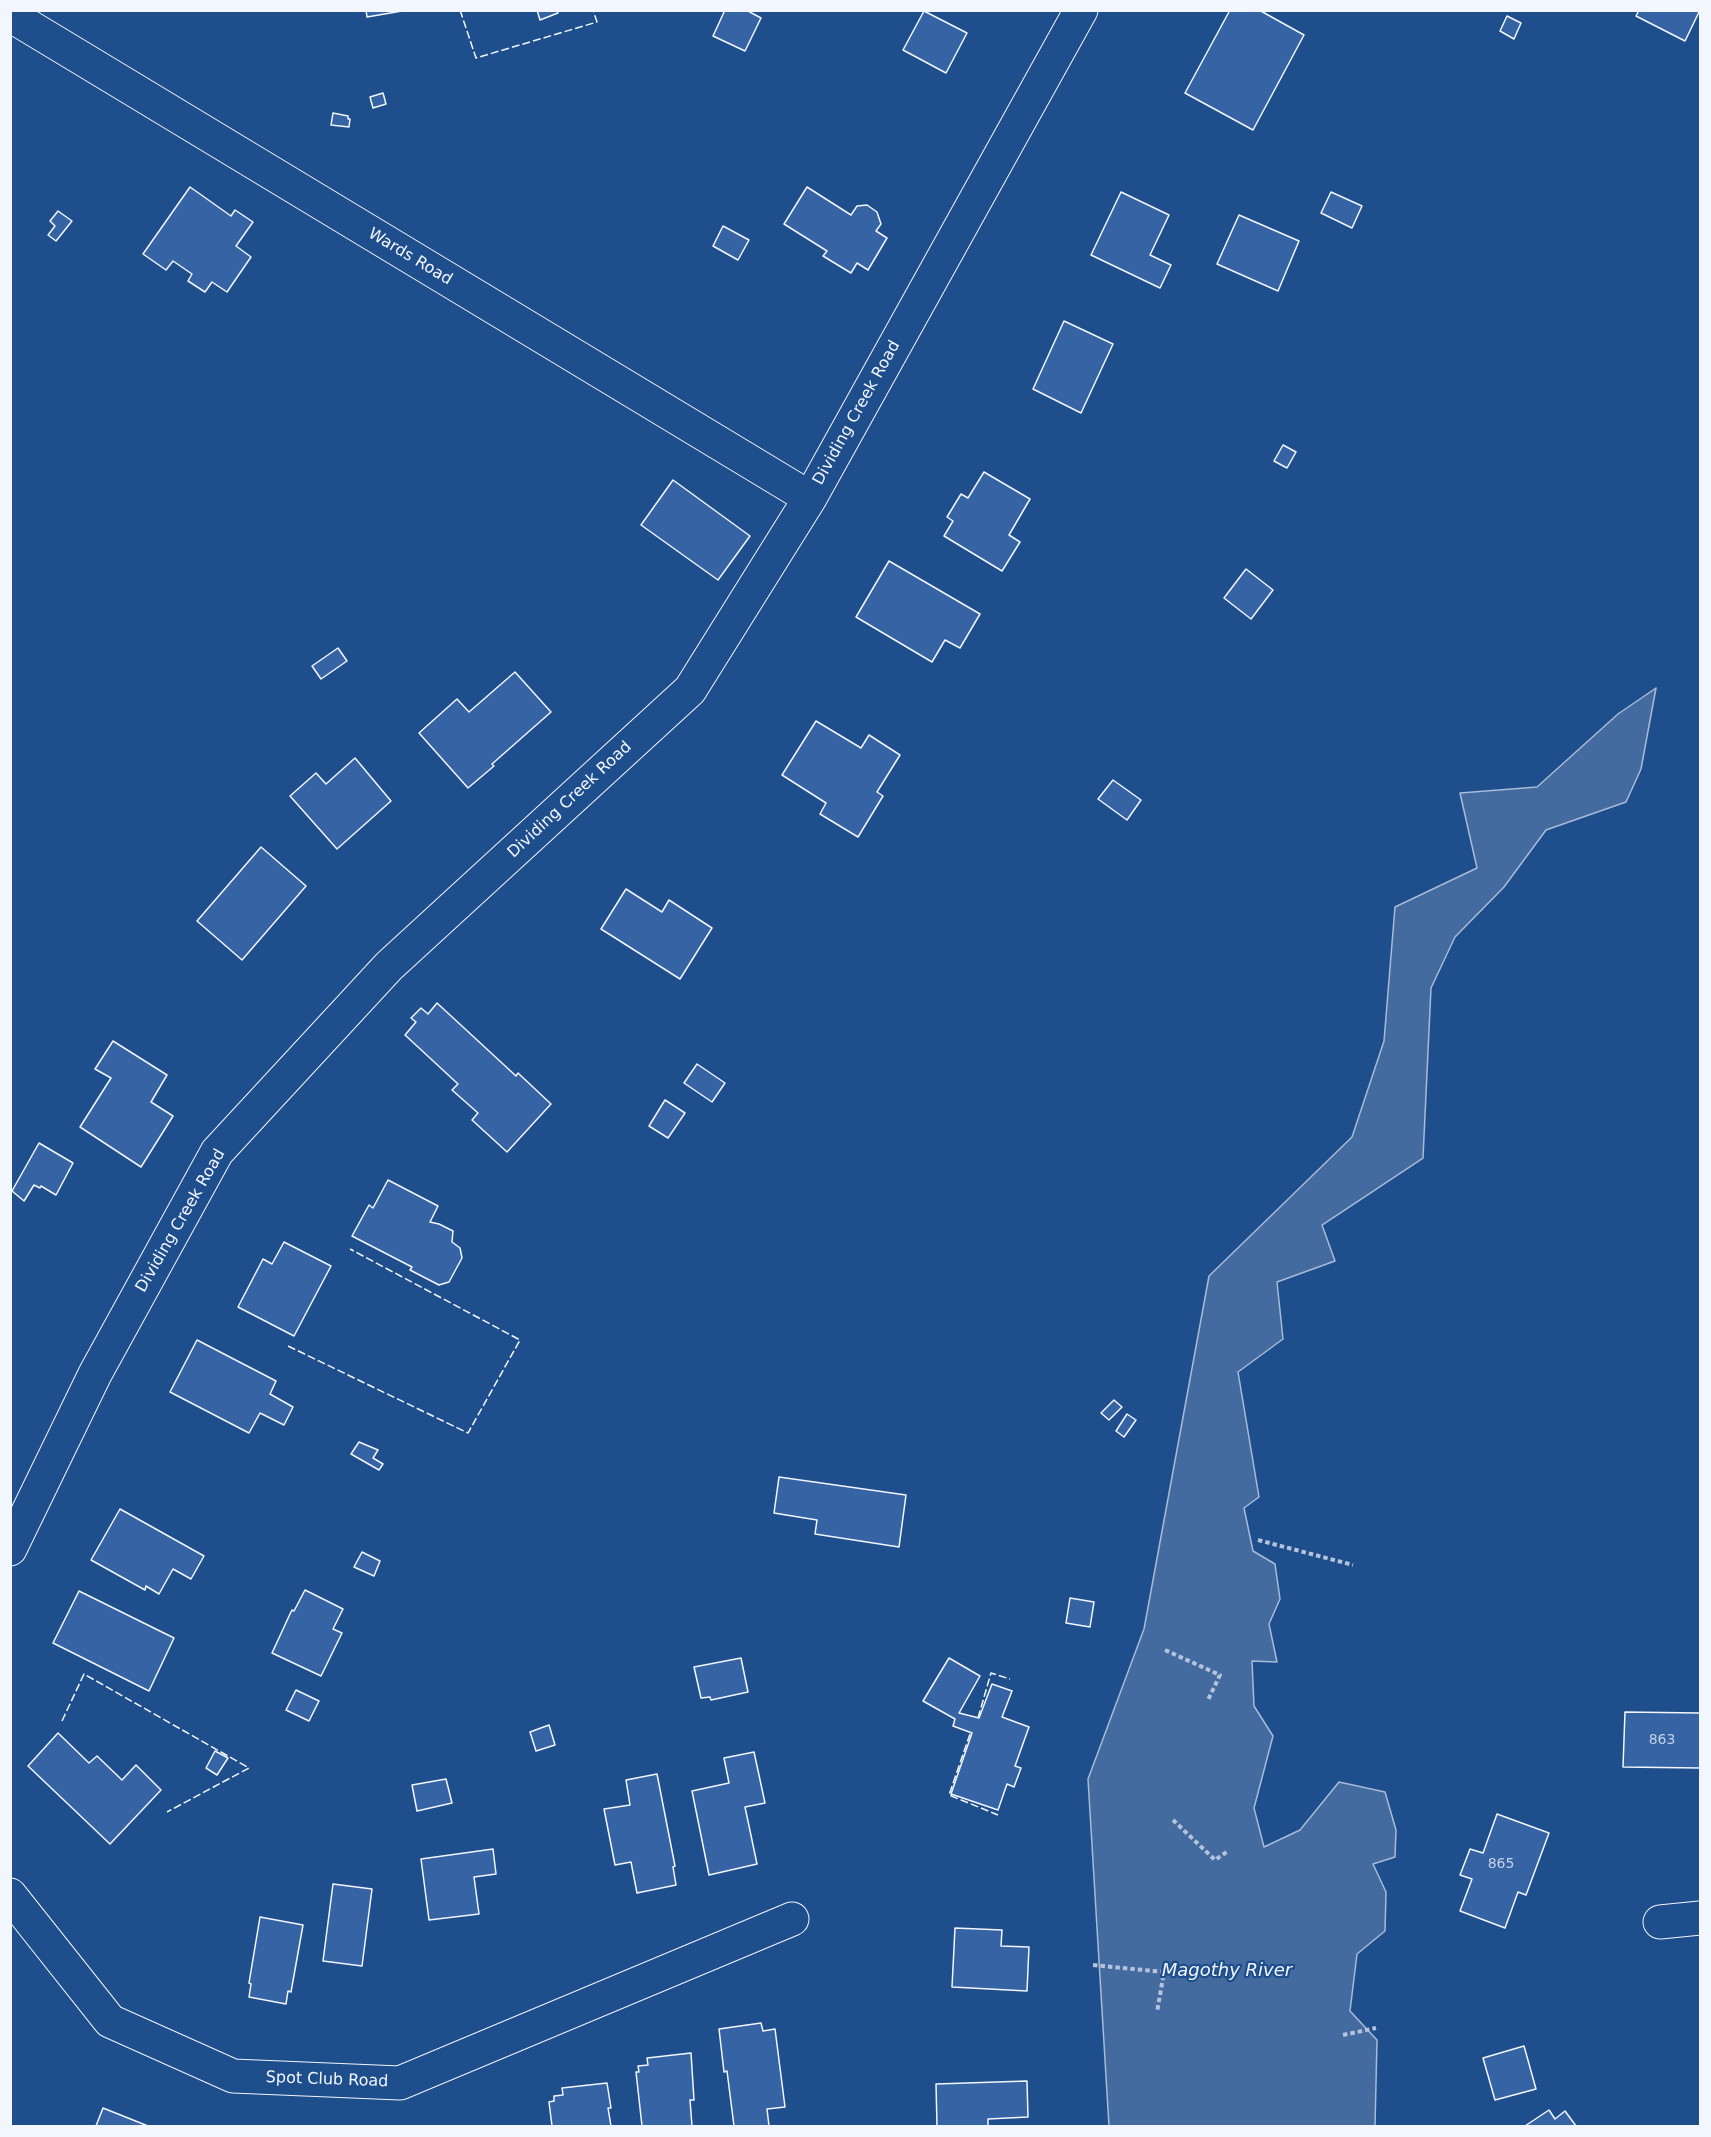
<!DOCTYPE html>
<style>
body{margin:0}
#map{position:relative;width:1711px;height:2137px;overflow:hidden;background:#1f4e8c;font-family:"DejaVu Sans",sans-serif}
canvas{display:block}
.frame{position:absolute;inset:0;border:12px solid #f2f6ff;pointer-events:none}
</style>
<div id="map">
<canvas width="1711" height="2137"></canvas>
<div class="frame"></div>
</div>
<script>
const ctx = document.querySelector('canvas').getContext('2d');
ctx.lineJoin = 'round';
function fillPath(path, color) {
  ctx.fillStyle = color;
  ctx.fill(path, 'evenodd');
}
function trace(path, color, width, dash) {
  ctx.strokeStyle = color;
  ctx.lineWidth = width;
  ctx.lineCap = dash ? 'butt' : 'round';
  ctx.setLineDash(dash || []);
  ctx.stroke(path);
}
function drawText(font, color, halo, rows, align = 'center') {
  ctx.font = font + ' "DejaVu Sans",sans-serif';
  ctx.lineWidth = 4.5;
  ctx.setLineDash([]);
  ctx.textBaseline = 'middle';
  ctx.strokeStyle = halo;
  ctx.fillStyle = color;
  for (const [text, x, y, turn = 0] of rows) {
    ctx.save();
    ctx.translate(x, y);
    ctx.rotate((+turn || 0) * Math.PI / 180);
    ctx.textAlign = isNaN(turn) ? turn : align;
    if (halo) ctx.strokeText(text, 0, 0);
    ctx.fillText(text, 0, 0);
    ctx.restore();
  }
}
const water = new Path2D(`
 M1656 688 1641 769 1626 802 1546 830 1504 887 1455 937 1431 988 1423 1158 1322 1225 1335 1261 1277 1282 1283 1339 1238 1372 1259 1497 1244 1508 1253 1551 1275 1564 1280 1599 1269 1624 1277 1662 1252 1661 1254 1706 1273 1736 1254 1808 1264 1847 1300 1830 1339 1782 1385 1792 1396 1830 1395 1857 1373 1864 1386 1892 1385 1931 1357 1954 1350 2011 1377 2040 1375 2126H1109L1088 1779 1144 1629 1209 1276 1352 1137 1384 1041 1395 907 1477 868 1460 793 1537 787 1618 714Z`);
const building = new Path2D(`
 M366 10H408L367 17Z
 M537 10H557L558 13 540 20Z
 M725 10H746L761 18 745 51 713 36Z
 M1230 10H1259L1304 35 1253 130 1185 93Z
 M1639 10H1700L1685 41 1636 16Z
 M924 11 967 33 946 73 903 50Z
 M1507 16 1521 23 1514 39 1500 31Z
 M383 93 386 104 373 108 370 97Z
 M333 113 348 116V119H350L349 127 331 125Z
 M190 187 231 216 235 210 253 222 236 246 251 257 227 292 212 282 205 292 188 281 192 274 173 261 166 270 143 254Z
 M807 187 851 215 857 206 867 205 877 212 881 224 876 231 887 238 868 270 857 263 851 273 823 256 827 251 784 224Z
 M1121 192 1169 215 1150 255 1171 265 1160 288 1091 255Z
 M1331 192 1362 206 1352 228 1321 213Z
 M58 211 72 221 56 241 48 235 55 226 50 221Z
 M1239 215 1299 241 1278 291 1217 264Z
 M723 226 749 240 738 260 713 246Z
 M1064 321 1113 344 1081 413 1033 389Z
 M1283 445 1296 452 1287 468 1274 461Z
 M984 472 1030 499 1009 535 1020 542 1002 571 944 536 953 521 947 517 961 494 968 498Z
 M673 480 750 536 718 580 641 525Z
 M889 561 980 614 960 648 945 640 932 662 856 617Z
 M1246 569 1273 590 1251 619 1224 598Z
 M338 648 347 661 321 679 312 666Z
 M515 672 551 712 492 764 494 766 468 788 419 733 457 699 469 712Z
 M816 721 861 748 869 735 900 755 877 792 883 796 858 837 820 814 826 803 782 775Z
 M355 758 391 801 337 849 290 796 316 773 326 784Z
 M1113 780 1141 800 1127 820 1098 799Z
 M261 847 306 886 242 960 197 921Z
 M626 889 662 912 669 900 712 928 680 979 601 929Z
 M437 1003 516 1076 518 1073 551 1104 507 1152 472 1120 478 1113 452 1090 458 1084 405 1035 416 1022 411 1018 421 1008 428 1014Z
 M113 1041 167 1075 151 1102 173 1116 141 1167 80 1127 111 1078 95 1069Z
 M697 1064 725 1083 712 1102 684 1083Z
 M665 1100 685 1113 668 1138 649 1126Z
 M39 1143 73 1163 56 1195 41 1186 40 1188 34 1185 24 1201 12 1191Z
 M388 1180 438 1206 430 1222 439 1224 453 1231 452 1242 460 1248 462 1258 449 1282 439 1285 410 1270 412 1267 352 1236 369 1205 373 1208Z
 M284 1242 331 1266 294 1336 238 1307 263 1259 272 1264Z
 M197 1340 276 1381 270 1394 293 1407 284 1425 260 1413 249 1433 170 1392Z
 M1114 1400 1122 1407 1109 1420 1101 1413Z
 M1127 1414 1136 1420 1124 1437 1116 1431Z
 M359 1442 378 1450 373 1458 383 1464 379 1470 351 1454Z
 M779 1477 906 1495 899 1547 815 1534 817 1520 774 1513Z
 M120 1509 204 1556 191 1579 173 1569 159 1594 146 1586 145 1590 91 1560Z
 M362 1552 380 1561 374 1576 354 1567Z
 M305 1590 343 1609 333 1629 342 1633 321 1676 272 1653 290 1614 292 1610 294 1611Z
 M79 1591 174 1638 149 1691 53 1643Z
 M1070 1598 1094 1602 1090 1627 1066 1623Z
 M741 1658 748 1692 711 1700 710 1697 701 1698 694 1667Z
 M949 1658 980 1676 959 1713 979 1718 992 1684 1012 1691 1002 1717 1029 1727 1015 1766 1021 1768 1014 1787 1007 1784 998 1810 951 1794 972 1733 953 1726 955 1719 923 1701Z
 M296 1690 319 1701 309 1721 286 1710Z
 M1625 1712 1700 1713V1768L1623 1767Z
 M549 1725 555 1745 536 1751 530 1732Z
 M58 1733 89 1763 97 1756 122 1780 136 1765 161 1790 110 1844 28 1766Z
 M215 1751 228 1758 217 1775 206 1768Z
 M754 1752 765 1803 745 1807 757 1864 709 1875 692 1791 729 1783 724 1758Z
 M657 1774 675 1866 673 1867 676 1885 637 1893 631 1862 615 1865 604 1809 630 1805 626 1780Z
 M446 1779 452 1803 417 1811 412 1785Z
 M1497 1814 1549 1833 1526 1895 1518 1892 1505 1928 1460 1911 1472 1879 1460 1875 1470 1849 1483 1853Z
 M493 1849 496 1874 474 1877 479 1914 429 1920 421 1859Z
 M333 1884 372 1889 362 1966 323 1961Z
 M260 1917 303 1925 291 1992 288 1991 286 2004 249 1997 251 1984 249 1983Z
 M955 1928 1002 1930 1001 1946 1029 1947 1027 1991 952 1987Z
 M761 2023 763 2031 775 2029 785 2107 767 2109 769 2126H734L727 2071 724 2072 719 2029Z
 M1524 2046 1536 2089 1495 2100 1483 2058Z
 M691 2053 694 2100H690L692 2126H642L636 2072H639L638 2066 648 2065 647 2058Z
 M1027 2081 1028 2117 988 2119V2126H937L936 2084Z
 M607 2083 611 2108H608L611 2126H552L549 2102 554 2101V2096L563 2095 562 2088Z
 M103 2108 148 2126H96Z
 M1549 2110 1555 2119 1565 2111 1576 2126H1525Z`);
const path = new Path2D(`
 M1258 1540 1353 1565
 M1165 1650 1220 1675 1208 1700
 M1173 1820 1215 1860 1228 1851
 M1093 1965 1164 1972 1157 2012
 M1343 2035 1376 2028`);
const minor = new Path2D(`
 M10 15 810 498
 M10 1549 95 1374 217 1152 389 966 690 690 810 498 1081 10
 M10 1895 110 2021 233 2076 400 2083 792 1919
 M1660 1922 1700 1918`);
const fence = new Path2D(`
 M460 10 476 58 597 22 593 10
 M288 1346 468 1433 520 1340 350 1249
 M978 1718 991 1673 1010 1679
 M62 1721 84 1674 249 1768 167 1812
 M970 1734 949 1795 998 1815`);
const numberNames = [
 ["863",1662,1740],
 ["865",1501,1864]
];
const streetNames = [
 ["Wards Road",410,257,31],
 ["Dividing Creek Road",857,413,-61],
 ["Dividing Creek Road",570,800,-43],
 ["Dividing Creek Road",181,1221,-60],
 ["Spot Club Road",327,2080,2]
];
const waterNames = [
 ["Magothy River",1227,1971]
];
fillPath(water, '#446ba0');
trace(water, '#a8bbd7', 1.5);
fillPath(building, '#3563a3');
trace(building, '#f2f6ff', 1.5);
trace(minor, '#f2f6ff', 35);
trace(path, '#b3c4dc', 4, [4.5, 3]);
trace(minor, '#1f4e8c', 33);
trace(fence, '#f2f6ff', 1.5, [8, 3]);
drawText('14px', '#c3d1e8', null, numberNames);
drawText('16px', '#f2f6ff', '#1f4e8c', streetNames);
drawText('italic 18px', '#f2f6ff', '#1f4e8c', waterNames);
</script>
